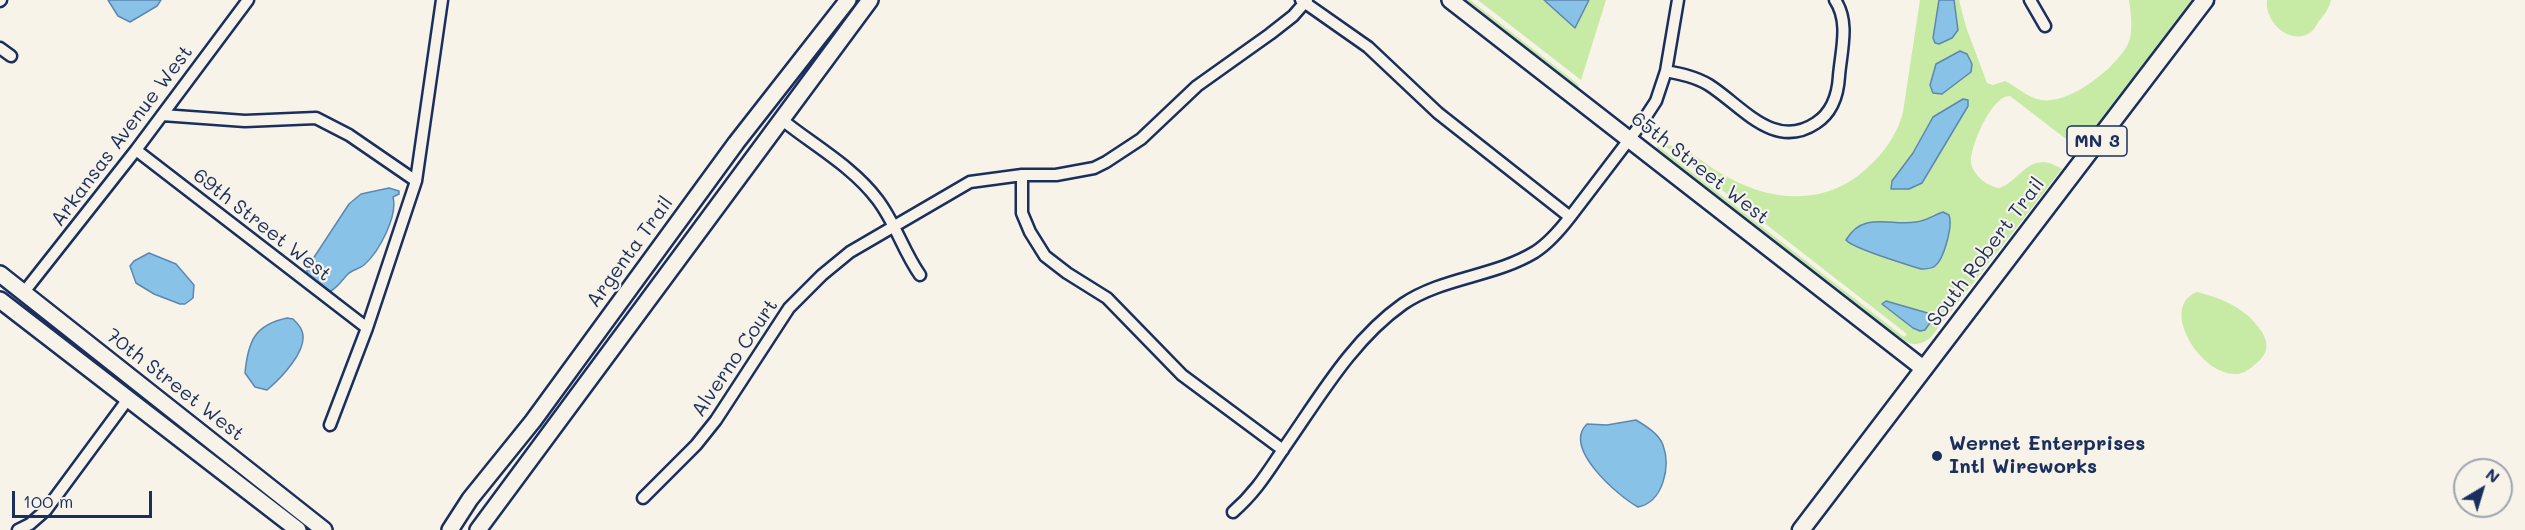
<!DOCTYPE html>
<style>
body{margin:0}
#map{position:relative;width:2525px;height:530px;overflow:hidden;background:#f7f3e8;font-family:Mali,sans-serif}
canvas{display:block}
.north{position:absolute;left:2453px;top:458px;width:60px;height:60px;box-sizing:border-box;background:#f7f3e8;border:2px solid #9fa5b1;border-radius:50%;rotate:38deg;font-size:16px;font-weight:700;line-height:24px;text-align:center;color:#1b2f5e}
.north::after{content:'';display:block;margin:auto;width:21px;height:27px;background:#1b2f5e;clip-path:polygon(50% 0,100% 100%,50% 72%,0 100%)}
.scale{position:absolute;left:12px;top:491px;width:140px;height:27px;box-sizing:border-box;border:3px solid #1b2f5e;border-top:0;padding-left:8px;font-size:18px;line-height:21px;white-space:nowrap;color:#1b2f5e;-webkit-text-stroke:4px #f7f3e8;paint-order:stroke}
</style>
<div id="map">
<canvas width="2525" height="530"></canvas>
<div class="north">N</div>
<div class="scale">100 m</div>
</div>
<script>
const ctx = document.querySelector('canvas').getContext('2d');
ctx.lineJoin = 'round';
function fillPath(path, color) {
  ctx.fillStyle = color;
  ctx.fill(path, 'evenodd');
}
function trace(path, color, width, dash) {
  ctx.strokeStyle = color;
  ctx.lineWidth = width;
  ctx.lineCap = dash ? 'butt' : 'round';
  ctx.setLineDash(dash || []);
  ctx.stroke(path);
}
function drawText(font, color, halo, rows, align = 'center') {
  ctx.font = font + ' Mali,sans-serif';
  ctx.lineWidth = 4.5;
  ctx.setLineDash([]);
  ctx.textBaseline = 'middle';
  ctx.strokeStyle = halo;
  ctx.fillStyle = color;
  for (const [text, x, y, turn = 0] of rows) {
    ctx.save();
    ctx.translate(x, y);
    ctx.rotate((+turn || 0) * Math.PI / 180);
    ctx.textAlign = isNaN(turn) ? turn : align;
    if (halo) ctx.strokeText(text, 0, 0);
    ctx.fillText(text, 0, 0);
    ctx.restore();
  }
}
const green = new Path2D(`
 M1465 0H1470L1579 85 1578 88Z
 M1478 0H1606L1581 80Z
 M1920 0H1959L1966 27 1987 83 1993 85 2005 81C2017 87 2028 98 2041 100 2069 105 2114 69 2127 46 2134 34 2131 13 2129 0H2196L2079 149 2010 96C1992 95 1971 145 1971 161 1971 174 1989 188 2000 188 2022 179 2030 149 2062 169L1931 337C1921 346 1912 346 1901 339L1654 147H1659L1904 337 1907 334 1664 145C1687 146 1699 160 1717 171 1760 198 1811 208 1855 178 1877 162 1897 138 1903 112Z
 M2267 0H2331C2329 8 2325 14 2319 21 2317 24 2314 30 2311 32 2290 47 2264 21 2267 0Z
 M2197 292C2224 299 2246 308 2262 332 2268 343 2269 351 2259 361 2252 367 2245 374 2236 374 2201 376 2158 307 2197 292Z`);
const water = new Path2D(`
 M108 0H161L157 6 130 22 118 16Z
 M1544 0H1589L1575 28Z
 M1939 0H1954L1958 30 1952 38 1939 44 1935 43 1933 38Z
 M1960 51 1967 54 1972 64 1971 72 1942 94 1933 93 1930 85 1936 64Z
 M1963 99 1968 100V106L1922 183 1909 189H1891L1892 181 1913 153 1933 117Z
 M389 188 399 191V194L393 197C398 216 379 252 364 265 359 269 352 270 348 274 342 280 339 286 331 291L321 288 307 274V268L349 204 361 194Z
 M1943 212 1949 215C1953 226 1944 259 1935 266 1931 269 1926 269 1921 269 1906 264 1853 249 1846 240 1863 211 1890 226 1916 222 1926 221 1934 215 1943 212Z
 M149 253 176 264 194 285 193 298 185 304H180L154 294 136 283 130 266 134 261Z
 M1886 301 1931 314 1932 320 1925 330 1920 331 1913 328 1882 304Z
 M287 318 293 319C296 322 301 327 302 331 309 350 280 379 267 390L255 387 245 373C248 342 254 325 287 318Z
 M1636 420C1646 426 1659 434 1663 445 1671 467 1663 502 1638 507 1618 496 1562 448 1587 424L1607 425Z`);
const street = new Path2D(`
 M2030 0 2045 26
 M0 1 1 0
 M0 48 11 56
 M1666 71C1681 74 1696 77 1709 85 1742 106 1774 151 1816 123 1833 112 1838 94 1839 76 1841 51 1850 22 1835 0
 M162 115 245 121 316 118 349 135 416 181
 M781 119C813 145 852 166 877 199 895 222 903 251 920 275
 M136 150 367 328
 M1022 175V213L1030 232 1045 256 1067 273 1107 298 1182 375 1283 450
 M1570 217 1641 124 1656 101 1666 71 1678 0
 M24 292 136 150 248 0
 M330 425 367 328 416 181 442 0
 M643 498 696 445 716 420 789 308 822 275 850 252 970 182 1022 175H1056L1094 168 1106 162 1141 139 1197 86 1270 34 1293 16 1307 0
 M1233 512C1256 492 1267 473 1284 448 1319 398 1352 340 1403 304 1443 277 1494 277 1535 252 1549 243 1560 230 1570 217L1438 113 1368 47 1301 0
 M18 530 30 524 46 510 128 399`);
const secondary = new Path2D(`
 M1450 0 1924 369
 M0 274 324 530
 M0 300 298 530
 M450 530 470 499 533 421 736 143 848 0
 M478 530 870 0`);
const primary = new Path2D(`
 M1801 530 2205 0`);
const markers = [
 [1937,456,6,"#1b2f5e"]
];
const shields = [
 [2097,141,60]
];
const shieldNames = [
 ["MN 3",2097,141]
];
const streetNames = [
 ["Arkansas Avenue West",122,136,-53],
 ["65th Street West",1700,168,38],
 ["69th Street West",262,225,38],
 ["Argenta Trail",630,252,-54],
 ["South Robert Trail",1986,252,-53],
 ["Alverno Court",735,358,-56],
 ["70th Street West",175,385,38]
];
const poiNames = [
 ["Wernet Enterprises",1949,444],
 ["Intl Wireworks",1949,467]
];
fillPath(green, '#c7eaa4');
fillPath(water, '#89c2e7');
trace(water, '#5d87b0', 1.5);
trace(street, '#1b2f5e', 15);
trace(secondary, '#1b2f5e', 20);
trace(primary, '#1b2f5e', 21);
trace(street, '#f7f3e8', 10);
trace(secondary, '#f7f3e8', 15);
trace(primary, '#f7f3e8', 16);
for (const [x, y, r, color] of markers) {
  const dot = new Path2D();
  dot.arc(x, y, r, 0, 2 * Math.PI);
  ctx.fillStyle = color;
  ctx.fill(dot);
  trace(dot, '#f7f3e8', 2);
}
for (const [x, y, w] of shields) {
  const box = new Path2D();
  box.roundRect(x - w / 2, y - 15, w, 30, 4.5);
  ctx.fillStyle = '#f7f3e8';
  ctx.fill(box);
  trace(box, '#1b2f5e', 1.5);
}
drawText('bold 18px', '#1b2f5e', null, shieldNames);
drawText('20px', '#1b2f5e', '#f7f3e8', streetNames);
drawText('bold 20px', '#1b2f5e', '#f7f3e8', poiNames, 'left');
</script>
